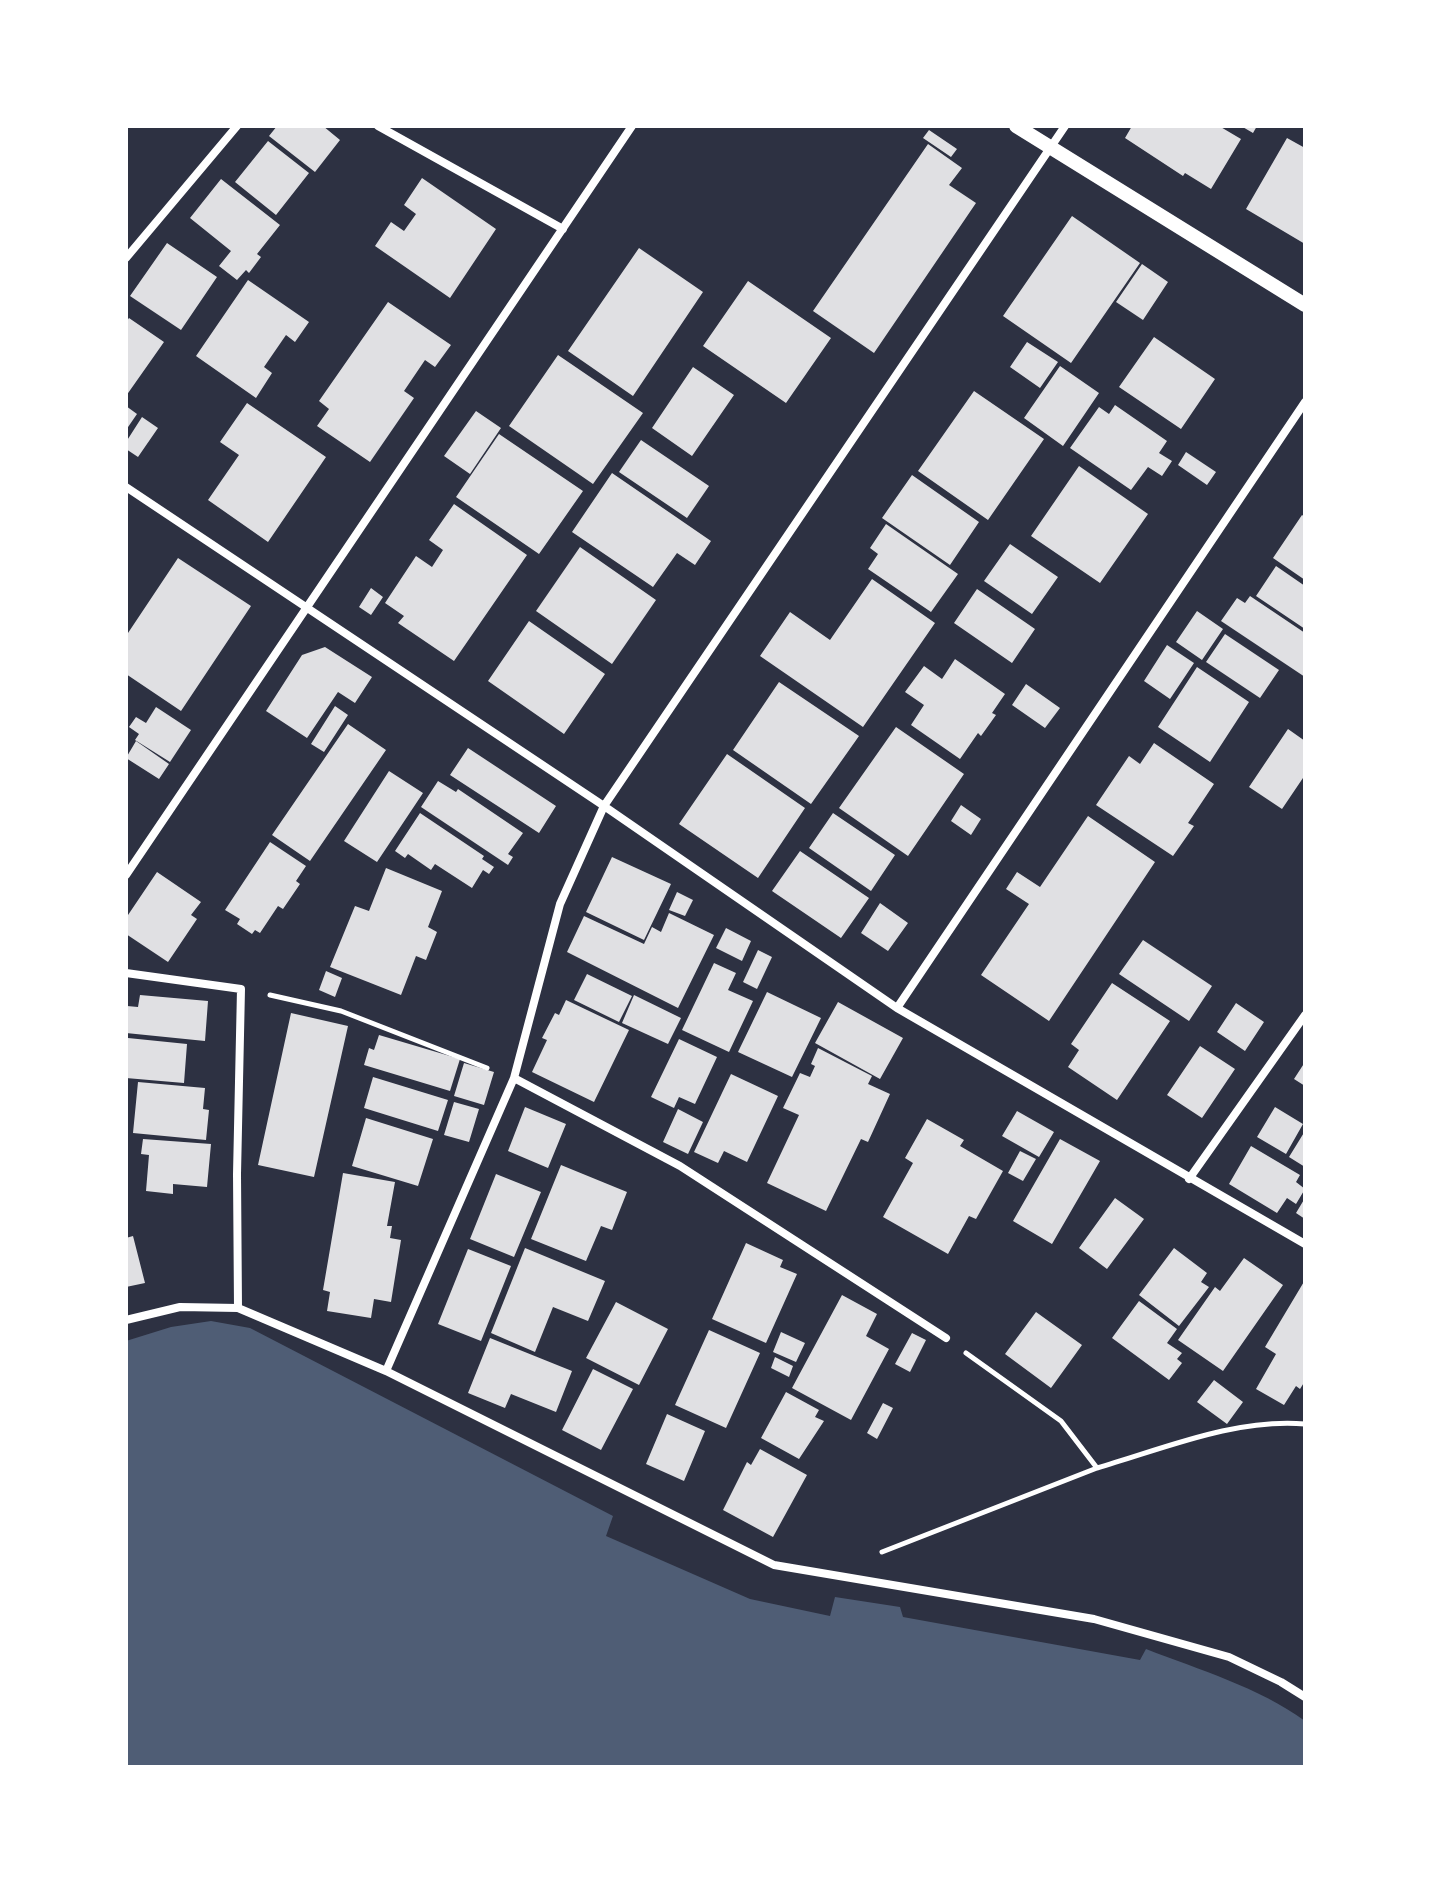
<!DOCTYPE html>
<style>
body{margin:0}
#map{position:relative;width:1431px;height:1893px;overflow:hidden;background:#2d3142;font-family:"Noto Sans",sans-serif}
canvas{display:block}
.frame{position:absolute;inset:0;border:128px solid #fff;pointer-events:none}
</style>
<div id="map">
<canvas width="1431" height="1893"></canvas>
<div class="frame"></div>
</div>
<script>
const ctx = document.querySelector('canvas').getContext('2d');
ctx.lineJoin = 'round';
function fillPath(path, color) {
  ctx.fillStyle = color;
  ctx.fill(path, 'evenodd');
}
function trace(path, color, width, dash) {
  ctx.strokeStyle = color;
  ctx.lineWidth = width;
  ctx.lineCap = dash ? 'butt' : 'round';
  ctx.setLineDash(dash || []);
  ctx.stroke(path);
}
const water = new Path2D(`
 M211 1321 250 1328 613 1516 606 1536 750 1599 830 1616 835 1597 900 1607 903 1617 1140 1660 1146 1649C1200 1670 1258 1687 1305 1721V1767H126V1341L171 1327Z`);
const building = new Path2D(`
 M277 126H323L340 140 315 172 269 136Z
 M1132 126H1219L1241 139 1211 189 1185 173 1183 176 1125 138Z
 M1241 126H1257L1253 133Z
 M929 130 957 149 951 157 923 138Z
 M1287 138 1305 148V244L1246 209Z
 M268 141 309 173 276 215 235 182Z
 M928 144 962 168 949 185 976 203 874 353 813 311Z
 M422 178 496 229 450 298 375 246 391 222 404 231 416 214 404 205Z
 M221 179 280 225 257 254 261 257 249 273 246 270 237 280 219 266 231 251 190 218Z
 M1072 216 1140 263 1071 363 1003 316Z
 M167 243 217 277 181 330 130 296Z
 M639 248 703 292 633 396 568 351Z
 M1142 264 1168 282 1143 320 1116 302Z
 M248 280 309 322 295 342 286 335 264 367 272 373 256 398 196 356Z
 M748 281 831 338 786 403 703 346Z
 M388 302 451 345 435 367 425 360 404 391 414 398 370 462 317 426 329 409 319 401Z
 M129 318 164 342 126 396V322Z
 M1154 337 1215 379 1181 429 1119 387Z
 M1027 342 1058 362 1040 388 1010 367Z
 M558 355 643 413 593 484 509 426Z
 M1060 366 1099 393 1063 446 1024 418Z
 M693 367 734 395 692 456 652 428Z
 M974 391 1044 439 988 520 918 471Z
 M247 403 326 457 268 542 208 500 239 455 220 442Z
 M1115 405 1167 441 1159 453 1172 461 1162 476 1148 467 1131 490 1070 448 1099 407 1109 414Z
 M126 406 137 414 126 430Z
 M476 411 501 428 470 474 444 456Z
 M142 417 158 428 138 457 126 449V442Z
 M499 434 583 491 539 554 456 497Z
 M641 440 709 486 687 518 619 472Z
 M1186 452 1216 472 1207 485 1178 465Z
 M1079 466 1148 514 1100 583 1031 536Z
 M612 473 711 541 695 565 677 553 653 587 572 532Z
 M912 475 979 522 950 565 882 518Z
 M454 504 527 555 454 661 398 623 404 616 385 603 416 556 432 567 443 550 429 540Z
 M1302 515 1305 517V580L1273 558Z
 M886 524 958 574 931 612 868 569 878 554 870 548Z
 M1010 544 1058 577 1032 614 984 581Z
 M580 547 656 600 612 664 536 611Z
 M178 558 251 606 181 711 126 674V636Z
 M1276 566 1305 586V629L1256 596Z
 M872 579 935 623 863 727 760 656 790 612 830 640Z
 M371 588 383 597 371 615 359 607Z
 M977 589 1035 629 1012 663 954 623Z
 M1250 596 1305 633V677L1221 621 1237 598 1245 603Z
 M1197 611 1223 629 1202 660 1176 642Z
 M529 621 605 674 564 734 488 681Z
 M1225 634 1279 670 1260 698 1206 662Z
 M1167 645 1194 663 1170 699 1144 681Z
 M325 647 372 677 355 703 338 692 307 738 266 711 302 655Z
 M955 659 1005 694 992 713 996 715 981 736 978 733 960 759 911 725 924 705 905 692 924 666 942 679Z
 M1197 667 1249 702 1210 762 1158 727Z
 M779 682 859 736 811 804 733 750Z
 M1026 684 1060 708 1045 728 1012 705Z
 M335 706 348 715 324 752 311 744Z
 M156 707 191 730 170 762 135 740 139 734 129 727 136 717 146 723Z
 M348 724 386 750 310 861 272 835Z
 M896 727 964 774 908 856 839 808Z
 M1288 729 1305 741V775L1282 809 1249 787Z
 M136 741 169 764 159 779 126 758Z
 M1154 743 1214 784 1188 823 1194 826 1173 856 1096 805 1129 756 1140 764Z
 M468 748 556 806 539 833 450 775Z
 M727 754 805 808 758 878 679 824Z
 M389 771 423 793 377 862 344 841Z
 M438 781 456 792 458 789 523 833 508 854 513 857 508 865 421 807Z
 M961 805 981 819 971 835 951 821Z
 M420 813 484 856 482 859 494 867 489 874 483 870 472 888 435 864 431 870 408 854 405 858 395 851Z
 M833 813 895 855 871 891 809 848Z
 M1088 816 1155 862 1049 1021 981 975 1029 904 1006 889 1017 872 1040 887Z
 M270 842 306 866 296 881 300 884 283 909 278 906 260 933 255 930 252 934 237 924 240 919 225 910Z
 M800 851 869 898 841 938 772 891Z
 M612 857 671 884 644 940 586 912Z
 M386 868 442 891 428 927 437 932 426 960 416 956 401 995 330 967 355 906 369 911Z
 M157 872 201 902 191 915 197 919 168 962 126 934V918Z
 M677 892 693 900 685 916 669 910Z
 M880 903 908 923 888 951 861 933Z
 M669 913 714 935 678 1008 567 952 584 916 644 944 652 927 661 932Z
 M726 928 751 941 742 961 716 948Z
 M1143 940 1212 986 1189 1021 1119 974Z
 M758 950 772 957 757 989 743 982Z
 M714 963 736 973 728 990 753 1001 729 1052 682 1030Z
 M326 971 342 978 335 997 319 990Z
 M587 974 632 996 619 1022 574 1000Z
 M1112 983 1170 1021 1117 1100 1068 1067 1079 1050 1071 1044Z
 M767 992 821 1018 792 1077 738 1052Z
 M140 995 208 1001 205 1041 126 1033 127 1006 138 1007Z
 M634 995 681 1018 668 1044 622 1023Z
 M566 1000 629 1030 594 1102 532 1072 547 1040 542 1038 555 1013 559 1015Z
 M838 1002 903 1038 880 1079 815 1043Z
 M1236 1003 1264 1022 1245 1051 1217 1032Z
 M291 1013 348 1026 314 1177 258 1165Z
 M379 1035 460 1059 450 1091 364 1065 369 1048 374 1050Z
 M128 1038 187 1044 184 1083 126 1078Z
 M679 1039 717 1057 695 1104 679 1097 674 1108 651 1097Z
 M1200 1046 1235 1069 1202 1118 1167 1095Z
 M818 1048 872 1076 868 1084 890 1094 868 1142 861 1139 826 1211 767 1183 799 1115 783 1108 800 1073 810 1077 815 1066 811 1064Z
 M1305 1062V1086L1294 1079Z
 M464 1063 494 1072 484 1105 454 1096Z
 M731 1074 778 1096 747 1162 724 1151 718 1163 694 1152Z
 M373 1077 448 1100 438 1131 364 1108Z
 M138 1082 205 1088 203 1109 209 1110 206 1140 133 1133Z
 M454 1102 479 1109 469 1142 444 1135Z
 M525 1107 566 1124 548 1168 508 1151Z
 M1275 1107 1303 1124 1286 1154 1257 1137Z
 M678 1109 703 1122 688 1154 663 1142Z
 M1017 1111 1054 1132 1039 1157 1002 1136Z
 M366 1118 433 1139 418 1186 352 1166Z
 M927 1119 964 1140 960 1146 1003 1171 976 1219 969 1216 948 1254 883 1217 913 1163 905 1158Z
 M1305 1131V1167L1289 1157Z
 M143 1139 211 1144 207 1187 173 1184V1194L146 1191 149 1155 141 1154Z
 M1060 1139 1100 1161 1052 1244 1013 1221Z
 M1251 1146 1300 1175 1296 1182 1305 1189 1296 1204 1287 1198 1277 1213 1229 1184Z
 M1020 1151 1036 1159 1023 1181 1008 1173Z
 M561 1165 627 1192 612 1230 601 1226 586 1261 531 1239Z
 M343 1173 395 1182 387 1226H392L390 1238 401 1240 391 1302 374 1299 371 1318 327 1311 330 1292 323 1290Z
 M496 1174 541 1192 514 1257 470 1239Z
 M1115 1198 1144 1219 1107 1269 1079 1248Z
 M1305 1198V1219L1296 1213Z
 M133 1236 145 1283 126 1287V1238Z
 M746 1243 783 1260 780 1267 797 1274 766 1343 712 1319Z
 M525 1248 605 1281 588 1321 553 1307 535 1352 491 1333Z
 M1174 1248 1207 1273 1201 1282 1209 1287 1179 1326 1139 1295Z
 M468 1249 511 1266 481 1341 438 1324Z
 M1244 1258 1283 1285 1223 1371 1178 1340 1215 1287 1220 1291Z
 M1305 1280V1381L1300 1389 1296 1386 1284 1405 1256 1389 1276 1354 1265 1347Z
 M842 1295 877 1314 866 1336 889 1349 851 1420 792 1388Z
 M1139 1301 1177 1329 1167 1343 1182 1353 1177 1359 1182 1363 1169 1380 1112 1338Z
 M616 1302 668 1329 639 1385 586 1358Z
 M1036 1312 1082 1345 1051 1388 1005 1354Z
 M709 1330 760 1353 726 1428 675 1405Z
 M781 1332 805 1343 796 1362 773 1352Z
 M912 1333 926 1340 910 1372 895 1364Z
 M490 1338 572 1371 556 1412 511 1394 505 1408 468 1393Z
 M775 1357 793 1366 789 1377 771 1368Z
 M593 1369 633 1389 601 1450 562 1430Z
 M1214 1380 1243 1402 1227 1424 1197 1402Z
 M786 1392 819 1410 815 1417 824 1421 799 1459 761 1438Z
 M883 1403 893 1408 877 1439 867 1433Z
 M667 1414 705 1431 684 1481 646 1464Z
 M760 1449 807 1475 773 1537 723 1510 747 1462 751 1465Z`);
const path = new Path2D(`
 M270 995 341 1011 487 1068
 M966 1353 1061 1421 1097 1468C1163 1449 1235 1418 1305 1424
 M882 1552 1097 1468`);
const minor = new Path2D(`
 M378 126 563 229
 M126 258 237 126
 M126 487 604 806 897 1008 1305 1244
 M126 875 632 126
 M126 973 241 989 237 1174 238 1308
 M897 1008 1305 402
 M514 1078 680 1166 946 1338
 M1189 1179 1305 1015
 M126 1320 180 1307 238 1308 386 1371 774 1565 1094 1619 1229 1657 1281 1682 1305 1697
 M386 1371 514 1078 560 904 604 806 1065 126`);
const tertiary = new Path2D(`
 M1016 126 1305 305`);
fillPath(water, '#4f5d75');
fillPath(building, '#e0e0e3');
trace(path, '#fff', 5);
trace(minor, '#fff', 8);
trace(tertiary, '#fff', 14);
</script>
